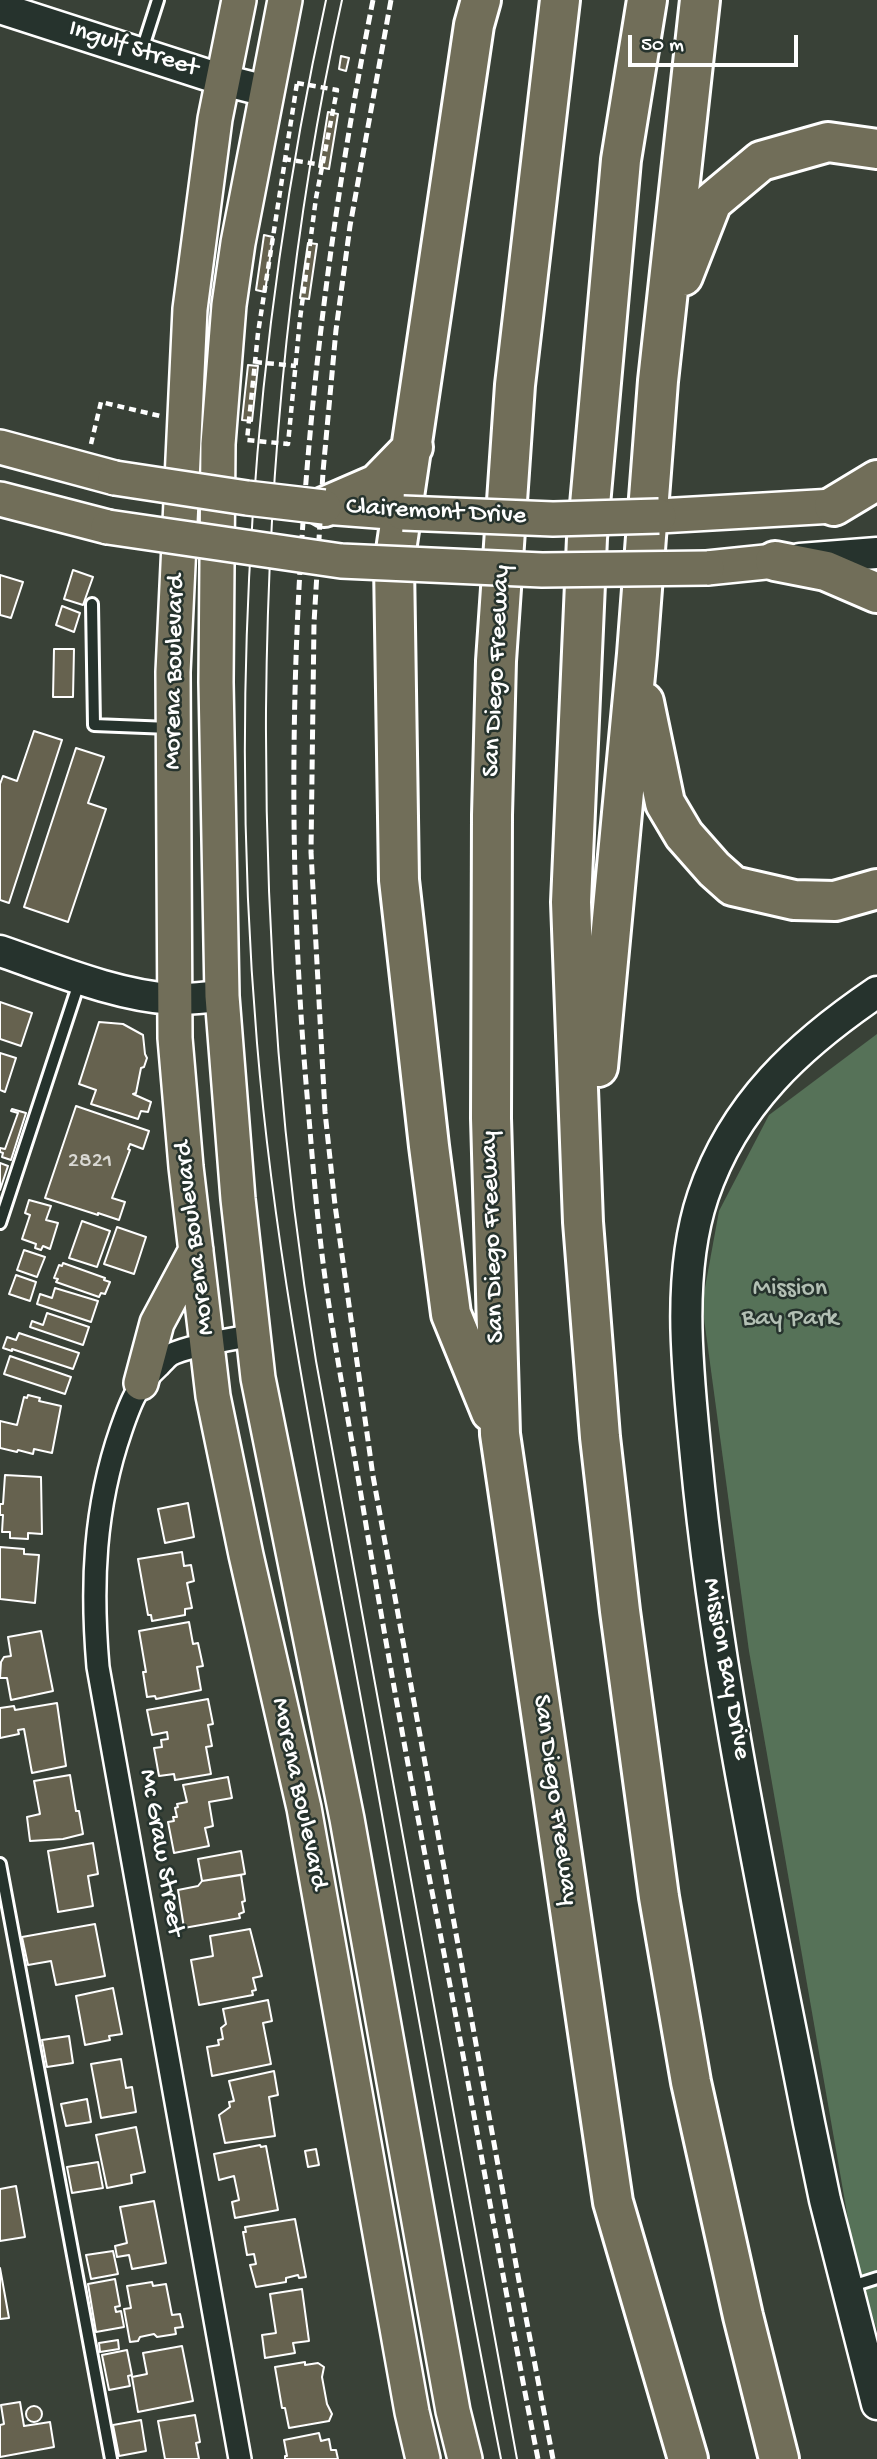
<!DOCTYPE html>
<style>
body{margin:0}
#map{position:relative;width:877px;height:2459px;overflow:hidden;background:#394137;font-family:"Gochi Hand",sans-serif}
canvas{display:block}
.scale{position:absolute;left:628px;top:35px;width:170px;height:32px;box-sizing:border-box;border:4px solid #fff;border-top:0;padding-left:9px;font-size:21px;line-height:24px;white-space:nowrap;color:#fff;-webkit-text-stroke:5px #26332d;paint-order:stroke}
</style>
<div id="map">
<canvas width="877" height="2459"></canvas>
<div class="scale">50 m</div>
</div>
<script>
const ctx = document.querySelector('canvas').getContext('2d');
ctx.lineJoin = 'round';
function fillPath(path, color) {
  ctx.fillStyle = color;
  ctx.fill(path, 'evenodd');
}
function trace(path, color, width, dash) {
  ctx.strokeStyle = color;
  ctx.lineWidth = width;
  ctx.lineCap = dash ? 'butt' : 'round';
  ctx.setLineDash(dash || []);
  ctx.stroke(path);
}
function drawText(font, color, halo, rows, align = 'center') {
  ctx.font = font + ' "Gochi Hand",sans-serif';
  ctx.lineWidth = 5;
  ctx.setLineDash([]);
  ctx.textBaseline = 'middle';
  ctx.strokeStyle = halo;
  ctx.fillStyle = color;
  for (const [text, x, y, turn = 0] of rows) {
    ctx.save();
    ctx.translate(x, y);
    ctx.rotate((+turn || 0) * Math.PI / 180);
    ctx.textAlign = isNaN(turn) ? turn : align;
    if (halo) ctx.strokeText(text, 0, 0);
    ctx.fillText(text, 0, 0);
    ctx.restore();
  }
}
const green = new Path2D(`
 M877 1034V2330L855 2259 749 1651 702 1304 719 1211 769 1115Z`);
const building = new Path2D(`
 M341 56 349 58 346 71 339 69Z
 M328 112 338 114 329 169 319 167Z
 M264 235 273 237 265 292 256 290Z
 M308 243 317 244 309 299 300 298Z
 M248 365 258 366 252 421 242 420Z
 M73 570 93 577 83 605 64 599Z
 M0 575 23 582 11 618 0 615Z
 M62 606 80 613 74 632 56 625Z
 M54 649H74L73 697H53Z
 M34 731 62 740 9 903 0 900V784L3 776 17 781Z
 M76 748 104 757 88 803 106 809 68 922 24 907Z
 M0 1002 32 1013 21 1046 0 1039Z
 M99 1022 123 1024 143 1035 145 1054 147 1058 144 1067 141 1068 136 1093 133 1094 151 1102 148 1112 141 1111 138 1119 91 1104 96 1090 79 1084Z
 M0 1053 16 1058 5 1092 0 1090Z
 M76 1106 149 1131 143 1149 130 1144 128 1149 130 1150 112 1198 125 1202 119 1220 98 1213V1215L45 1198Z
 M12 1109 26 1113 11 1160 2 1157 3 1153 0 1152V1148L5 1149 18 1113 11 1111Z
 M0 1163 8 1166 0 1190Z
 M29 1200 51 1206 46 1220 58 1223 50 1249 43 1246 41 1250 35 1248 36 1244 22 1239 30 1215 25 1213Z
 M82 1221 110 1231 97 1267 69 1258Z
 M117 1227 146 1237 134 1274 104 1264Z
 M24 1250 45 1257 37 1277 17 1270Z
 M63 1263 105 1278 104 1280 110 1282 105 1294 101 1293 99 1297 56 1282 58 1279 54 1278 59 1265 62 1266Z
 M16 1275 36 1282 30 1301 9 1294Z
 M55 1288 98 1301 91 1322 37 1304 40 1294 52 1298Z
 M47 1313 89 1327 83 1345 30 1327 32 1321 43 1325Z
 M19 1333 79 1353 73 1369 12 1349V1351L3 1348 7 1337 16 1340Z
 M10 1356 71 1377 65 1394 4 1374Z
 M28 1395 40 1398 39 1401 61 1406 52 1453 34 1449 33 1454 18 1450 17 1452 0 1448V1421L17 1425 24 1397 27 1398Z
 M5 1475 41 1477 42 1534 28 1533V1539L10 1538V1532H2L3 1515H0V1504H3Z
 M188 1503 194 1537 165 1543 158 1509Z
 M0 1547 24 1549V1554L39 1555 35 1603 0 1599Z
 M182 1552 184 1566 191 1565 194 1581 187 1583 192 1608 185 1609V1615L152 1621 151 1615H148L138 1559Z
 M189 1622 193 1644 198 1643 203 1666 197 1667 201 1690 156 1699 155 1696 147 1697 143 1672H146L139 1631Z
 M41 1631 53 1691 11 1700 7 1678H0L1 1662 4 1657 11 1656 8 1637Z
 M208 1699 213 1724 208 1725 212 1746 206 1747 211 1774 175 1780 174 1774 159 1776 154 1748 162 1747 161 1740 168 1739 167 1732 152 1735 147 1710Z
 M57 1703 66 1766 32 1773 24 1729 18 1730 19 1734 0 1738V1708L14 1706 15 1710Z
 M70 1775 76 1811H79L83 1834 63 1839 30 1841 27 1817 40 1814 34 1781Z
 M228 1777 232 1798 209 1802 213 1826 205 1828 209 1846 174 1853 168 1822 174 1821 173 1817H177L175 1808 178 1807 177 1804 187 1802 183 1785Z
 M93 1843 98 1874 88 1876 93 1906 58 1912 48 1851Z
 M241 1851 245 1874 202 1881 198 1859Z
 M241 1875 245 1901 242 1902 244 1912 239 1914 240 1918 184 1928 178 1890 198 1886 202 1881Z
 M95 1924 105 1976 56 1985 51 1961 28 1965 22 1937Z
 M250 1929 262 1976 253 1978 256 1990 252 1991 253 1995 199 2005 191 1960 213 1956 210 1936Z
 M113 1988 122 2034 109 2036 110 2040 85 2045 76 1996Z
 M268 2000 272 2021 263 2023 271 2064 212 2076 207 2047 219 2045 218 2040 223 2039 221 2028 226 2024 223 2009Z
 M69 2036 73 2063 47 2067 42 2040Z
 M121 2059 126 2088 132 2087 136 2112 101 2118 91 2064Z
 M274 2071 278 2095 269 2097 275 2136 225 2143 219 2115 230 2107 229 2102 234 2101 229 2081Z
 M87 2099 91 2122 66 2126 61 2104Z
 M136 2127 145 2172 131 2175 132 2183 107 2188 96 2135Z
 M260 2145 261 2147 266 2146 278 2210 235 2218 232 2202 239 2200 234 2176 219 2180 214 2154Z
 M316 2149 319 2165 308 2167 305 2151Z
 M98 2162 103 2188 72 2193 67 2167Z
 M16 2186 25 2237 0 2241V2189Z
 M154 2201 166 2263 132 2269 129 2255 117 2257 115 2246 127 2243 120 2207Z
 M295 2219 306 2277 299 2278 298 2275 286 2278V2282L256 2287 250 2265 256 2264 254 2254 247 2255 243 2232H246L245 2227Z
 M113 2251 118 2274 91 2279 86 2255Z
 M0 2268 9 2318 0 2319Z
 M115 2279 120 2306 115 2307 116 2312 121 2311 124 2327 96 2332 88 2284Z
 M152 2282 153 2286 166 2284 172 2315 180 2314 183 2327 175 2328 176 2334 157 2337 154 2334 140 2337 138 2341 130 2342 124 2309 131 2308 127 2286Z
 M302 2289 309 2341 293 2343 295 2353 265 2358 262 2335 276 2333 270 2294Z
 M118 2340 119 2349 100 2352 99 2343Z
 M182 2346 193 2401 138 2412 132 2377 147 2374 143 2353Z
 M127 2350 132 2375 128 2376 130 2386 109 2390 102 2355Z
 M305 2362V2365L318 2363 324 2367 322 2377 327 2404 332 2414 329 2421 289 2428 285 2408H282L275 2367Z
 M20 2402 24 2426 50 2422 54 2447 0 2457V2425L4 2424 1 2405Z
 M26 2414a8 8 0 1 1 16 0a8 8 0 1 1-16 0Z
 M195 2415 200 2442 196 2443 199 2459H165L158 2421Z
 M141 2420 146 2451 119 2456 113 2425Z
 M319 2433 321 2441 329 2439 331 2450H336L338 2459H285V2456H287L284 2440Z`);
const path = new Path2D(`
 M297 83 337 90 316 198 300 319 288 444 247 440 258 333Z
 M284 159 323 165
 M255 362 296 366
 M91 444 101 402 160 416`);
const lane = new Path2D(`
 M142 50 158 0
 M92 604 94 725 170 728
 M0 1223 80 980
 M0 1864 111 2459
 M849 2287 877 2278`);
const street = new Path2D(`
 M240 2459 98 1667C91 1585 94 1508 121 1430 131 1401 136 1387 159 1366 162 1363 166 1358 170 1355 187 1346 233 1339 254 1335`);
const secondary = new Path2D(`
 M0 8 223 80 266 91
 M800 559 877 553
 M0 951C53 969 117 996 173 999 189 1000 206 997 222 996
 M877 992C799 1045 734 1104 703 1196 676 1276 688 1374 696 1457 717 1680 766 1903 809 2123L825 2200 877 2404`);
const primary = new Path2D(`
 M239 0 215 119 190 309 173 672 175 1038 186 1167 213 1396 246 1555 304 1808 412 2412 423 2459
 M285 0 238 243 229 305 218 444 216 682 222 996 238 1199 258 1378 347 1819 453 2411 465 2459
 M0 447 115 478
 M0 499 108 527
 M324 507 403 513
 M659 516 834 506
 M707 568 775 561
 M141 1383 157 1323 196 1250`);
const highway = new Path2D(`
 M481 0 474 25 394 564 399 880 429 1146 451 1314 491 1412
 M560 0 515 385 496 661 492 815 491 1118 500 1434 613 2202 688 2459
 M647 0 621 160 587 538 571 902 583 1222 600 1437 620 1611 659 1897 691 2082 743 2316 779 2459
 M683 276 712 202 761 161 828 142 877 149
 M834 506 877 480
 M324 507 377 484 413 447
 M775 561 826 571 877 593
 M644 702 665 803 684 835 714 869 733 886 794 900 835 901 877 889
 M598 1067 637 654 658 381 700 0`);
const tram = new Path2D(`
 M326 0C251 341 228 695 257 1043 277 1284 329 1521 372 1759 414 1992 455 2226 501 2459
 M342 0C290 233 268 472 266 710 265 930 280 1143 316 1361L517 2459`);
const rail = new Path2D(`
 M373 0C301 363 275 737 308 1106 313 1167 318 1230 327 1292 338 1366 352 1440 364 1513 388 1657 414 1800 442 1943 475 2115 504 2288 538 2459
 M391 0 350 226 336 330 323 472 314 623 311 852 325 1112 335 1205 373 1476 519 2281 553 2459`);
const primaryBridge = new Path2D(`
 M115 478 247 498 324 507
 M403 513 553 519 659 516
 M108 527 341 561 542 570 707 568`);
const numberNames = [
 ["2821",90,1162]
];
const streetNames = [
 ["Ingulf Street",133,50,18],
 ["Clairemont Drive",436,513,3],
 ["San Diego Freeway",498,671,-87],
 ["Morena Boulevard",176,672,-89],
 ["San Diego Freeway",494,1237,-92],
 ["Morena Boulevard",196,1238,-97],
 ["Mission Bay Drive",725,1669,80],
 ["Morena Boulevard",298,1794,78],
 ["San Diego Freeway",554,1800,82],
 ["Mc Graw Street",160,1853,80]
];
const parkNames = [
 ["Mission",790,1290],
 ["Bay Park",790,1320]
];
fillPath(green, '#567258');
fillPath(building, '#66624f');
trace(building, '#fff', 2);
trace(lane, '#fff', 16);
trace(street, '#fff', 26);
trace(secondary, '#fff', 35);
trace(primary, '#fff', 38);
trace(highway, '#fff', 44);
trace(path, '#fff', 4.5, [7, 5]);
trace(lane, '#26332d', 10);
trace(street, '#26332d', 21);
trace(secondary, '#26332d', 30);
trace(primary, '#716e59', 33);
trace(highway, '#716e59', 38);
trace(tram, '#fff', 2);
trace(rail, '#fff', 5, [10, 5]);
trace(primaryBridge, '#fff', 38, []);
trace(primaryBridge, '#716e59', 33);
drawText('23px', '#d9d8d3', null, numberNames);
drawText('26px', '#fff', '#26332d', streetNames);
drawText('26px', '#b3c0b4', '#26332d', parkNames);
</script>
